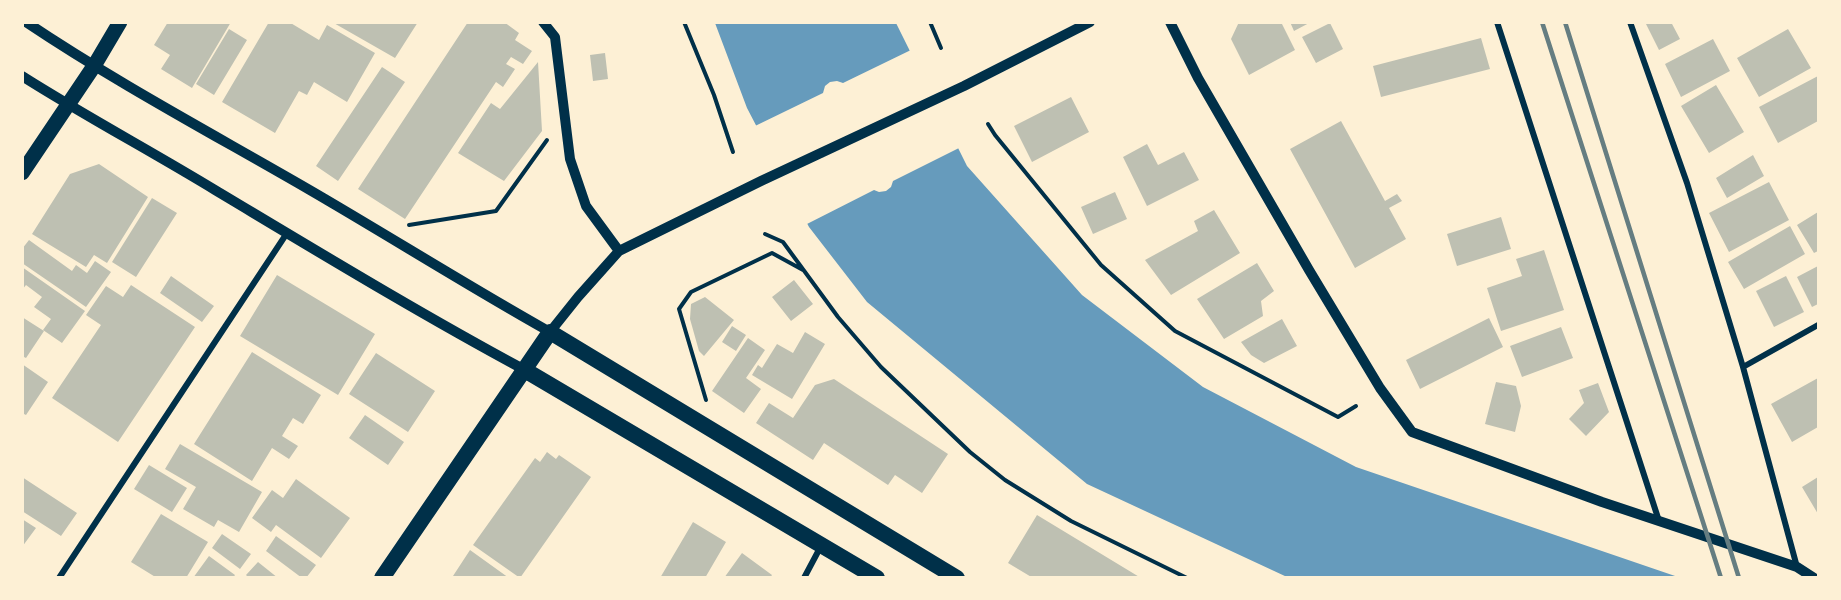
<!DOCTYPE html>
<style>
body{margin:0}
#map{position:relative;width:1841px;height:600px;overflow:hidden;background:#fdf0d5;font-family:"Source Sans 3",sans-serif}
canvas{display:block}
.frame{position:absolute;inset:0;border:24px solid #fdf0d5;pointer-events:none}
</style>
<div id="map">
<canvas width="1841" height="600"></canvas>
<div class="frame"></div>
</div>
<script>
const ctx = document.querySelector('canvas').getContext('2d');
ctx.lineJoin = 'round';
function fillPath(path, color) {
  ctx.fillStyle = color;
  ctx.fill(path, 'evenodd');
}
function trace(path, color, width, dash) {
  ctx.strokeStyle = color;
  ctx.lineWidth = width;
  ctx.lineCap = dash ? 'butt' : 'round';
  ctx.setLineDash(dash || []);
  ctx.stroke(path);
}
const water = new Path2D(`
 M715 23H896L967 166 1082 295 1203 387 1356 467 1678 577H1287L1087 484 867 302 809 227 747 108Z`);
const pier = new Path2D(`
 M913 49 961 147 893 181 891 187 886 191 879 192 874 190 805 225 753 127 823 93 825 86 830 82 837 81 843 83Z`);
const building = new Path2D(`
 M168 22H231L192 88 161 69 170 55 154 45Z
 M269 22H289L319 40 327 25 375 53 347 102 314 82 307 95 299 91 275 133 222 102Z
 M332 22H418L395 58Z
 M468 22H504L519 33 515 40 532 51 523 64 511 57 506 64 515 69 503 87 496 82 405 219 358 189Z
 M1239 22H1281L1295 50 1249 75 1231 39Z
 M1290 22H1311L1294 31Z
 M1645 22H1671L1680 39 1659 50Z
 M1330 23 1343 49 1316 63 1302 37Z
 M229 29 247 40 214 95 196 84Z
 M1788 29 1811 68 1759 97 1737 58Z
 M1481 38 1490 69 1381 97 1373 66Z
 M1713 39 1730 71 1681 97 1665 64Z
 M605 53 608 79 593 81 590 55Z
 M538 62 542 131 504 181 458 153 491 103 500 109Z
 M382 67 405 82 338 181 316 166Z
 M1818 76V121L1778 143 1759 107Z
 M1716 85 1744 132 1709 153 1681 106Z
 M1071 97 1089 132 1032 162 1014 126Z
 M1341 121 1385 201 1397 194 1402 201 1389 208 1406 239 1355 268 1290 149Z
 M1147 144 1158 165 1184 152 1199 180 1147 206 1123 157Z
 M1753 155 1764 176 1727 198 1716 178Z
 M99 164 148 197 107 263 94 255 86 267 32 234 70 174Z
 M1769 182 1789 220 1729 252 1709 213Z
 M1115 192 1127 219 1093 234 1081 207Z
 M152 198 177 213 136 277 112 262Z
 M1214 210 1240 253 1171 295 1145 260 1198 231 1194 221Z
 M1818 212V251L1814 253 1797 225Z
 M1501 217 1511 249 1457 266 1447 234Z
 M1790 226 1805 254 1744 289 1728 262Z
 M29 240 72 271 76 265 87 273 95 261 111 272 86 307 22 263V249Z
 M1544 250 1564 310 1501 331 1487 288 1522 276 1516 259Z
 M1257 263 1274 291 1261 301 1263 316 1224 339 1197 299Z
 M1818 266V304L1812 307 1797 277Z
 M22 267 85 311 62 343 43 330 51 319 34 307 42 297 26 285 22 290Z
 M277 275 375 334 338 395 240 336Z
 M171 276 214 306 202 322 160 293Z
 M1786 276 1804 312 1774 327 1756 291Z
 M794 280 813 304 791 321 772 297Z
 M131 285 195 327 118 442 52 398 101 325 86 315 106 286 123 297Z
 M705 297 734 320 704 356 699 351 690 319 691 304Z
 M22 317 44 331 26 358 22 356Z
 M1489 318 1503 347 1420 389 1406 360Z
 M1282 319 1297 346 1264 363 1251 355 1241 342Z
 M732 326 746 335 736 351 722 342Z
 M1561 327 1573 358 1522 377 1510 346Z
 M805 332 825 344 792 399 752 375 758 365 762 368 777 344 793 353Z
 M748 338 765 350 746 378 761 389 744 413 712 391Z
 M252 352 321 395 303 424 293 418 282 436 298 446 289 459 272 448 252 481 194 444Z
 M376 353 435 391 408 432 349 394Z
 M22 364 48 382 26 415 22 413Z
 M1818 378V427L1792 442 1771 404Z
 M834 379 948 454 922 493 895 475 888 485 824 443 813 460 756 423 769 403 793 418 815 385Z
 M1496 382 1516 386 1521 406 1515 432 1485 424Z
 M1598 383 1609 412 1586 436 1569 419 1584 403 1579 390Z
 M365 415 404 442 388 465 349 438Z
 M180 444 262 492 239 532 218 520 214 527 183 509 196 487 165 469Z
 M547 452 556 459 559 455 591 477 520 578 473 545 535 458 540 462Z
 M149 465 187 488 172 512 134 489Z
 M22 477 77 513 61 536 22 511Z
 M1818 477V514L1802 487Z
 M296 479 350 518 321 558 276 525 271 532 252 518 272 490 283 498Z
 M161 514 208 542 186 578H157L131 562Z
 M1037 515 1141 578H1033L1008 563Z
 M22 519 36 528 22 547Z
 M693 522 726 542 705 578H660Z
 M222 534 251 554 240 569 212 548Z
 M276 536 316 565 306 578H302L266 551Z
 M470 550 509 578H455L453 576Z
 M742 553 772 575 770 578H724Z
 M209 556 235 575 233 578H193Z
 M258 562 278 578H249L246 575Z`);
const path = new Path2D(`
 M684 22 714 95 733 152
 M930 22 941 48
 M988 124 995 135 1101 265 1175 331 1338 417 1356 406
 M409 225 496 211 547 140
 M765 234 783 242 838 317 881 367 970 452 1005 480 1071 521 1187 578
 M706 400 679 309 691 292 772 253 803 270`);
const minor = new Path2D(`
 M1497 22 1659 521
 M1630 22 1687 183 1743 367 1797 567
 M1743 367 1818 325
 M59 578 287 233
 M804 578 821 546`);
const tertiary = new Path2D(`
 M26 22C117 83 213 134 308 189 389 236 468 286 550 332L578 297 619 251 761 181 964 86 1090 22
 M543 22 555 37 570 159 586 206 619 251
 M1170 22 1198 78 1309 270 1380 388 1412 432 1602 502 1797 567 1814 578
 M22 76C85 116 151 151 215 190 317 251 419 313 523 369`);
const primary = new Path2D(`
 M22 173 94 66 120 22`);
const trunk = new Path2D(`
 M523 369 877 578
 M382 578 550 332 957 578`);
const rail = new Path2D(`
 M1542 22 1721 578
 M1565 22 1739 578`);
fillPath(water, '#669bbc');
fillPath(pier, '#fdf0d5');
fillPath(building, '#bec0b2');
trace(path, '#003049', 4);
trace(minor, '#003049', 6);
trace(tertiary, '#003049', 10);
trace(primary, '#003049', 15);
trace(trunk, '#003049', 16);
trace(rail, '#657d81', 4.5);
</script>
